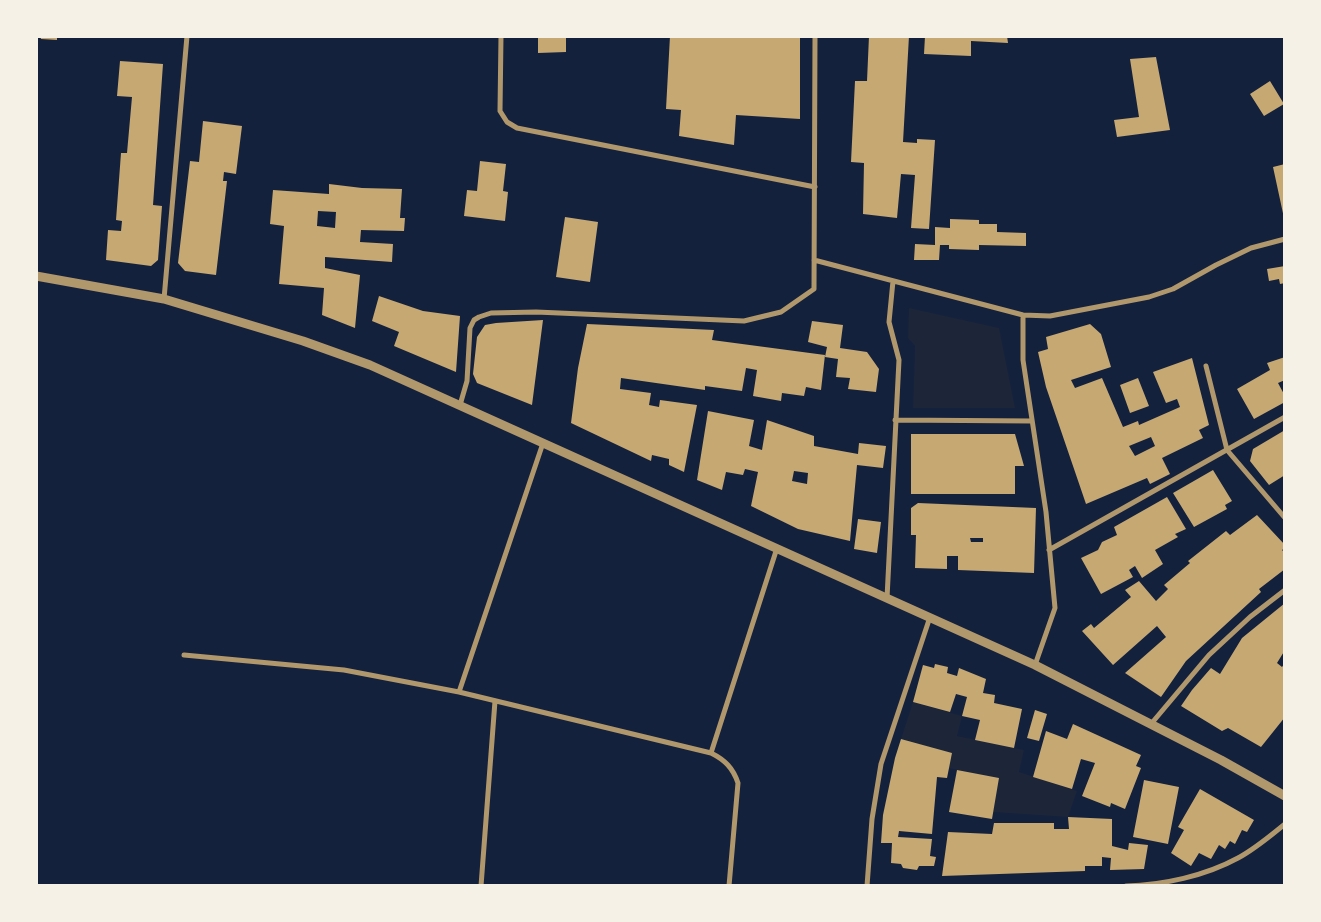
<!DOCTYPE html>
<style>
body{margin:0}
#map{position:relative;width:1321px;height:922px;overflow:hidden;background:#14213d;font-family:Karla,sans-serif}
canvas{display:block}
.frame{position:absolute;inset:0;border:38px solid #f6f1e7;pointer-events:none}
</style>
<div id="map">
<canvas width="1321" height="922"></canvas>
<div class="frame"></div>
</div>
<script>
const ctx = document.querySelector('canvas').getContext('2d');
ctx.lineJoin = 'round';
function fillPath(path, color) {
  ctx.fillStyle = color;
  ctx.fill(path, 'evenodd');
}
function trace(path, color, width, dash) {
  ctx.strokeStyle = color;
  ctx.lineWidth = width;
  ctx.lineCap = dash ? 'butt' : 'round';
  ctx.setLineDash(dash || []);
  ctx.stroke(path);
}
const green = new Path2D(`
 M909 308 999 328 1015 408H913L915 346 908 338Z
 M913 702 962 716 957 736 1024 750 1019 772 1077 791 1068 817 993 812 999 778 948 768 952 753 901 739Z`);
const building = new Path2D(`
 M40 36H57V40L41 39Z
 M538 36H566V52L538 53Z
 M670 36H800V119L736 115 734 145 679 136 681 110 666 109Z
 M869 36H909L903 142 917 143V139L935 140 929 229 911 228 915 175 901 174 897 218 863 214 864 163 851 162 855 81H867Z
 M925 36H1007L1008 43 971 41V56L924 54Z
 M1156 57 1170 130 1117 137 1114 120 1139 117 1130 59Z
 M120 61 163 64 153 205 162 206 158 260 151 266 106 260 108 230 121 231 122 221 116 220 121 153H127L132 97 117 96Z
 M1270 81 1284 104 1264 116 1250 94Z
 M203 121 242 126 236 174 224 172 223 181H227L216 275 185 271 178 263 190 161 199 162Z
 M480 161 506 164 503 191 508 192 505 221 464 216 467 190 477 191Z
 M1285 164V218H1284L1273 167Z
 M329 184 362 188 402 189 400 218H405L404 231 361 230 360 242 393 244 392 262 325 257V268L360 275 355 328 322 315 324 288 279 284 284 226 270 224 273 190 329 194ZM318 211 336 212 335 228 317 226Z
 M565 217 598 222 590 282 556 277Z
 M950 219 979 220V224H997V232L1026 233V246L979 245V250L949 249V245H940L939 260H914L915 244 935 245V227L950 228Z
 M1285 266V283L1280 284 1279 279 1269 281 1267 269Z
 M379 296 423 311 460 316 456 372 394 346 399 332 372 321Z
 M543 320 532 405 477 383 473 374 477 337 485 325 496 323Z
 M812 321 843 325 840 348 867 352 879 369 876 392 848 389 850 378 836 377 838 359 825 357 827 347 808 342Z
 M587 324 714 330 712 340 825 355 821 390 806 387 804 396 782 393 781 401 753 396 757 370 746 368 742 391 705 386V390L621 378 620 389 651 393 649 405 659 407 660 400 697 405 684 472 669 465V459L652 455 651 461 571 423 578 368Z
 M1090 324 1101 334 1111 367 1071 380 1075 388 1102 378 1123 427 1138 421 1139 425 1180 407 1177 399 1166 403 1153 372 1192 358 1209 425 1199 430 1203 438 1162 458 1170 474 1150 484 1147 478 1086 504 1046 387 1038 352 1048 349 1046 337ZM1151 437 1155 446 1135 456 1129 446Z
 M1285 357V380L1278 383 1285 396V402L1254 419 1237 389 1270 370 1267 363Z
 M1138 378 1149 406 1130 413 1120 385Z
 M708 411 754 420 749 446 762 450 767 420 814 436V446L858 454 859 443 886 446 883 468 857 465 850 541 798 529 751 506 758 472 745 469 743 475 726 472 722 490 697 480ZM794 471 808 473 807 484 792 481Z
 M1285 430V475L1269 485 1250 461 1253 449Z
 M911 434H1015L1024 466H1015V494H911Z
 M1213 470 1232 501 1225 505 1227 509 1194 527 1173 493Z
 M1167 497 1186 529 1175 534 1178 537 1155 550 1163 564 1142 578 1135 566 1129 570 1133 577 1101 594 1081 558 1098 550 1102 542 1117 535 1114 527Z
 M918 503 1036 508 1034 573 958 570V556H947V569L915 568 916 535H911V508ZM970 538H983V542H971Z
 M1257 515 1285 545V548L1282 550 1285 553V569L1259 589 1261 592 1186 661 1161 697 1125 673 1166 637 1157 626 1113 665 1082 631 1091 624 1094 628 1131 597 1125 590 1139 581 1156 601 1168 589 1164 585 1190 563 1188 561 1226 531 1230 535Z
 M858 519 881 522 877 553 854 549Z
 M1285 603V650L1277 663 1282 667 1285 663V717L1261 747 1228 728 1222 731 1181 706 1192 690 1211 668 1220 674 1242 638Z
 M935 664 948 667 947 673 957 676 959 668 986 679 983 693 995 695 994 703 1022 709 1014 748 975 740 980 720 962 716 967 697 956 694 950 712 913 702 923 665 934 668Z
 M1035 710 1047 714 1039 741 1027 738Z
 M1073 724 1141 755 1136 766 1141 768 1125 809 1111 803 1110 807 1082 796 1095 763 1081 759 1072 789 1033 777 1046 731 1067 739Z
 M901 739 952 753 947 778 937 777 932 834 899 831 898 837 932 839 930 856 936 857 934 866H919L917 870 903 868 901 864 891 863 892 843H881L883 815 895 758Z
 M957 770 999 778 992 819 949 812Z
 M1144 780 1179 787 1168 844 1133 837Z
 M1200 789 1254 820 1247 832 1242 830 1235 844 1230 841 1225 849 1219 845 1211 859 1199 853 1191 866 1171 853 1184 830 1178 827Z
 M1068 817 1112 819V846L1128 850 1129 843 1148 845 1144 869 1110 870 1111 858 1102 857V866H1085V871L942 876 948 832 992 834 994 823H1054V829H1069Z`);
const minor = new Path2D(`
 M501 36 500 111 507 122 517 128 815 187
 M814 260 1023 315 1050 316 1149 297 1173 289 1216 265 1251 248 1285 239
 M164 299 187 36
 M1023 315V360L1046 512 1055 608 1035 665
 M1206 366 1227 450 1285 518
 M460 405 467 381 470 328 474 320 479 317 491 313 536 312 744 321 781 312 814 289 815 36
 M895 420 1032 421
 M1049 550 1285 417
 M887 598 899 360 889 322 893 281
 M184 655 344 670 459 692 711 753C725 760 733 768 738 783L729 886
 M459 692 543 443
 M1151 724 1209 655 1250 617 1285 590
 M711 753 777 548
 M481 886 495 701
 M867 886 872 819 881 764 930 617
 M1126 886C1163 885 1205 876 1238 858 1255 849 1270 836 1285 824`);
const tertiary = new Path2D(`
 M36 276 164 299 303 341 370 365 1035 665 1221 760 1285 796`);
fillPath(green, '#1d2539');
fillPath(building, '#c6a872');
trace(minor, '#b1986c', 5);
trace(tertiary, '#b1986c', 9);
</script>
